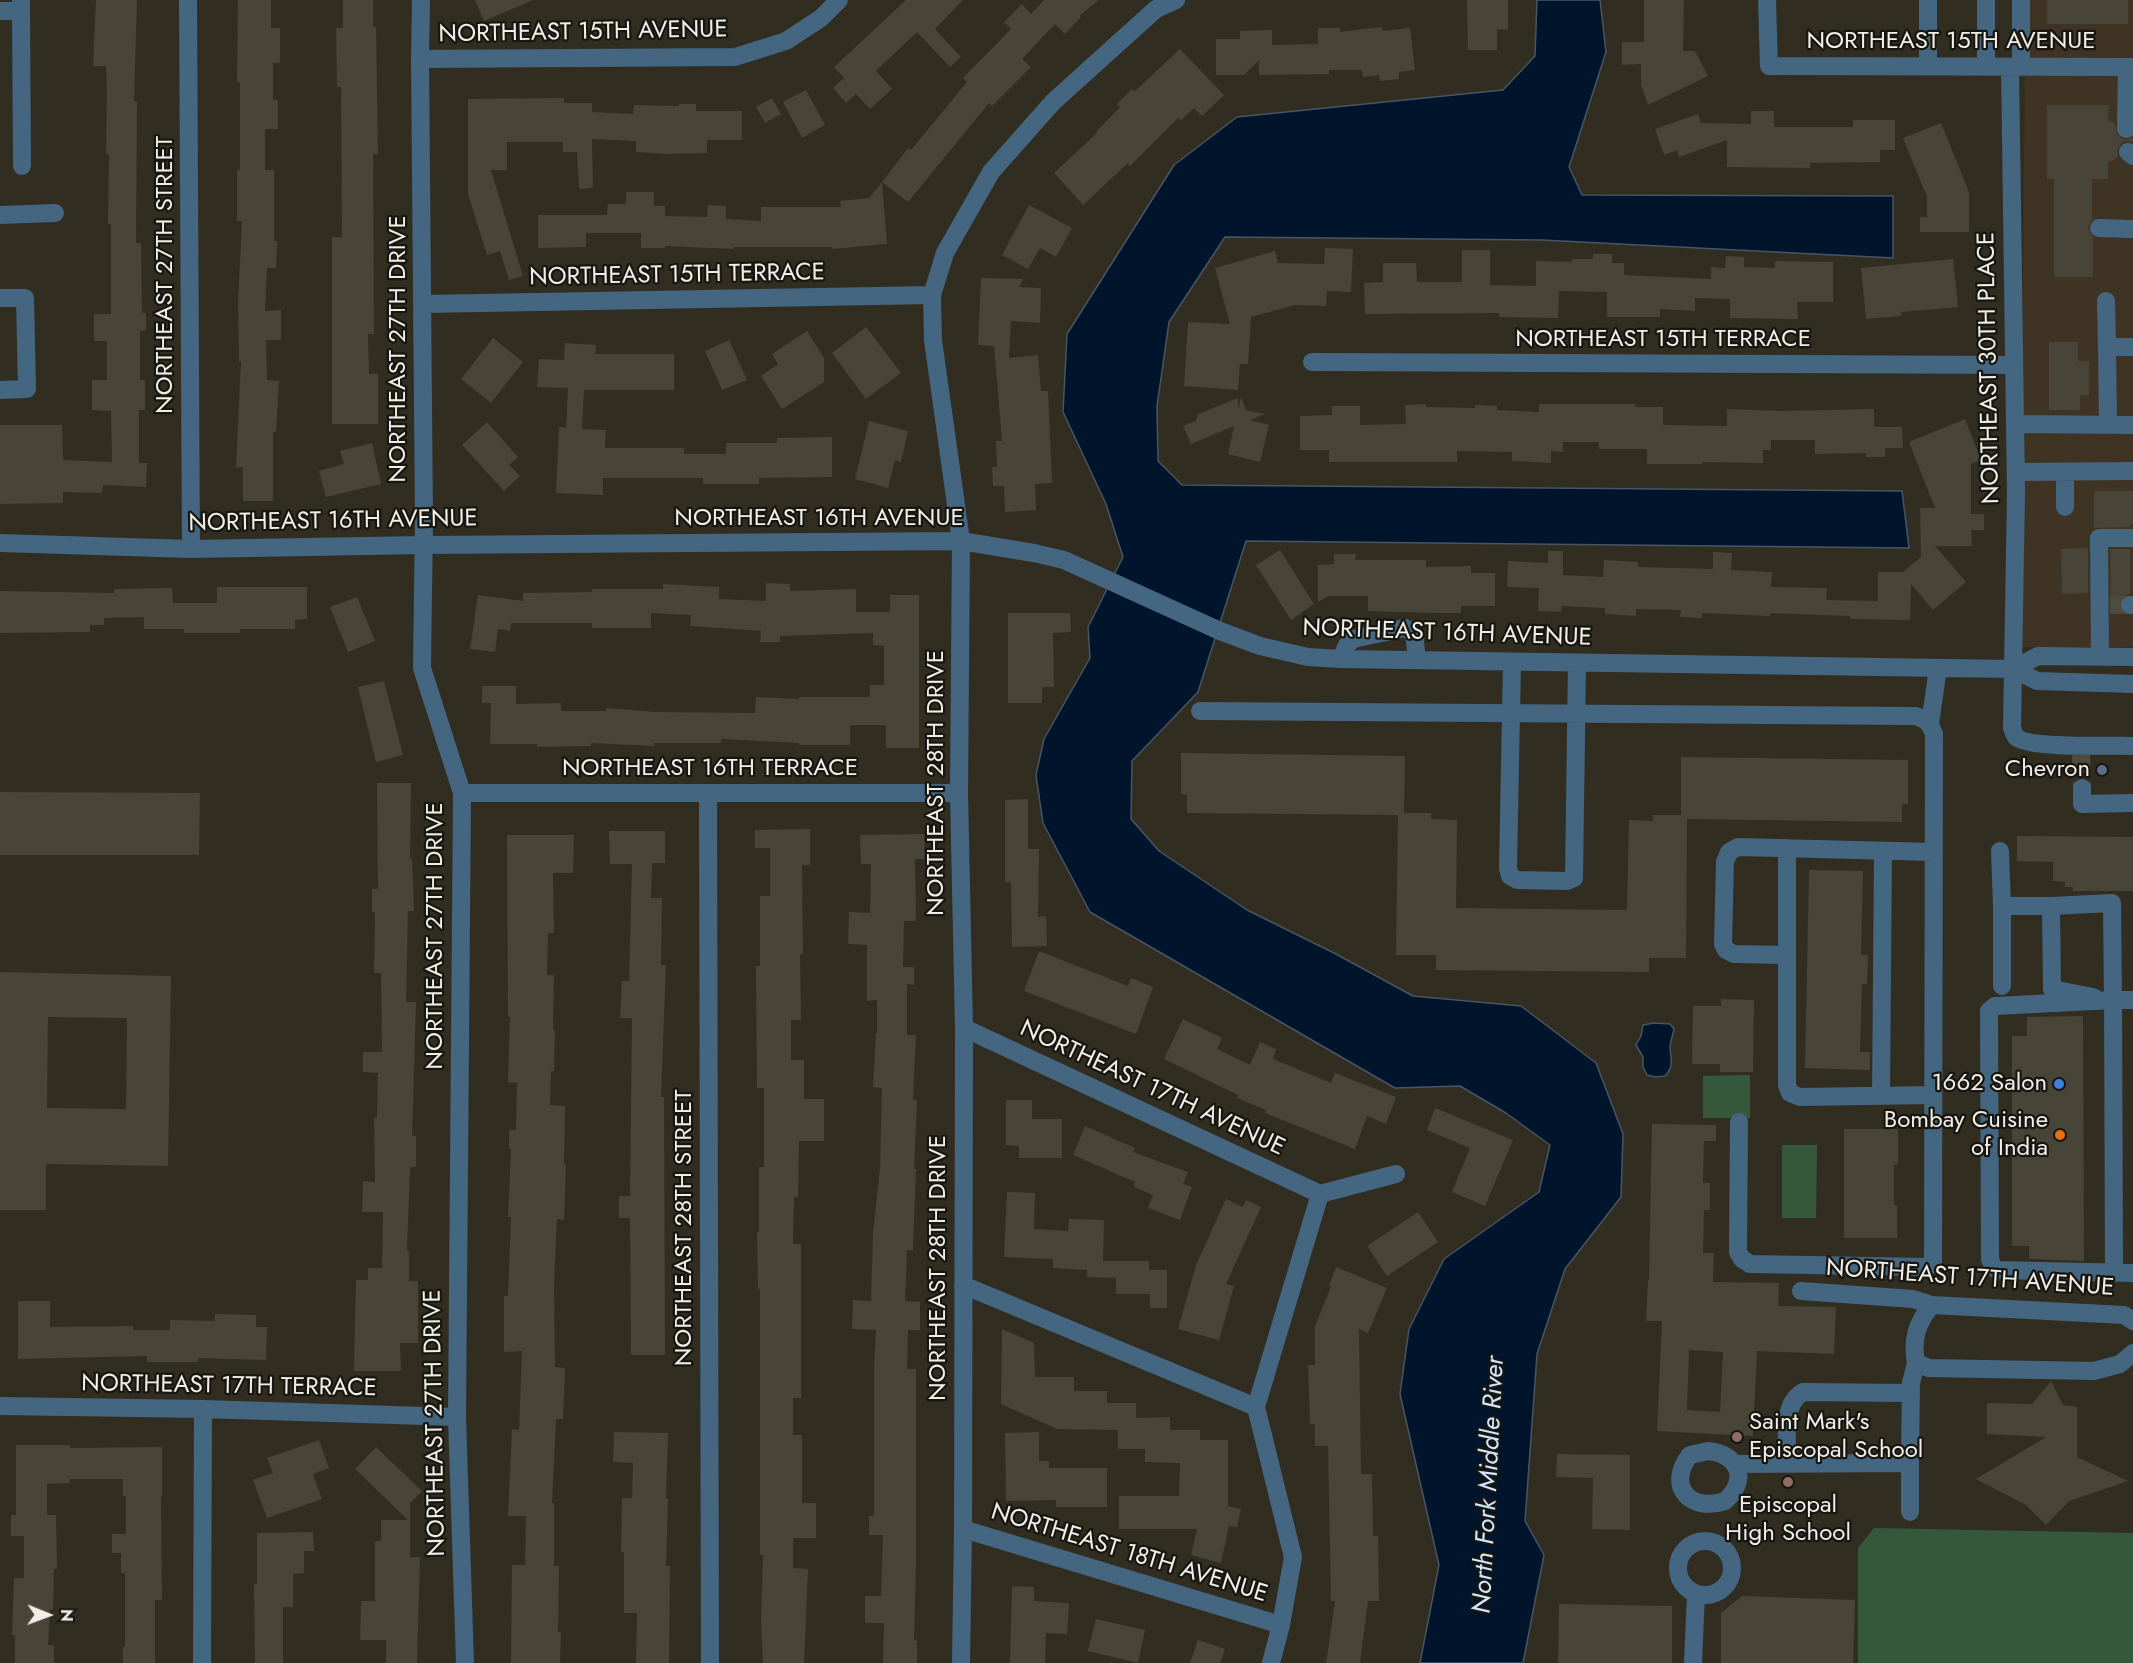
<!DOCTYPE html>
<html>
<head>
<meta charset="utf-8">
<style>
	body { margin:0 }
	#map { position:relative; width:2133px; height:1663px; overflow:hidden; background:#312e21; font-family:Jost,sans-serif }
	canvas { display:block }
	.north { position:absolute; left:18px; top:1585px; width:60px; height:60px; -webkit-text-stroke:4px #171610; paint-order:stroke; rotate:91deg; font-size:16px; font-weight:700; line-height:24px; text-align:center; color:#f0eee6 }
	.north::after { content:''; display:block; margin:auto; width:21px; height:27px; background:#f0eee6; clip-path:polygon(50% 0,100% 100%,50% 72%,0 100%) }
</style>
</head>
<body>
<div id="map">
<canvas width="2133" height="1663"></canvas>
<div class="north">N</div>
</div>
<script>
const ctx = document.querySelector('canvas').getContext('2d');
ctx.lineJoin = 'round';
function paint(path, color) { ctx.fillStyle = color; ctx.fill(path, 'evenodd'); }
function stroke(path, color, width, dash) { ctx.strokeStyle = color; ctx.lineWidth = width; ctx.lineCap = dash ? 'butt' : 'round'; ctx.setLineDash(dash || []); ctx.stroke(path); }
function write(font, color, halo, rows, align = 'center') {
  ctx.font = font + ' Jost,sans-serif'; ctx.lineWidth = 4.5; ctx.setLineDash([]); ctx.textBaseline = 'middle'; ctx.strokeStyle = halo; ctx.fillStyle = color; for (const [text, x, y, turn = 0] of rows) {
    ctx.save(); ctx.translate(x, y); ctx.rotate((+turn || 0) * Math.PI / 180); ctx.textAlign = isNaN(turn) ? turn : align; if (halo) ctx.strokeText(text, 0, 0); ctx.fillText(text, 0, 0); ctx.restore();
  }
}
const commercial = new Path2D(`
	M2025,0H2133V647H2021Z`);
const green = new Path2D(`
	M1750,1075V1118H1703V1076Z
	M1782,1145H1817L1816,1218H1782Z
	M1874,1528L2133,1533V1663H1858V1548Z`);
const water = new Path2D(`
	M1537,0H1600L1606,52L1569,167L1582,195L1893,196V258L1542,240L1225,237L1169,322L1157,406L1158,461L1182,485L1902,491L1909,548L1246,541L1198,692L1132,761L1131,819L1159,851L1247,910L1334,953L1413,996L1521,1006L1596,1063L1623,1134L1621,1197L1565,1269L1537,1354L1525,1521L1544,1555L1523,1663H1420L1439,1565L1400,1394L1409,1329L1444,1259L1539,1192L1550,1145L1506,1113L1460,1086L1395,1088L1090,912L1043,823L1036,775L1044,739L1090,658L1088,627L1123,557L1106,504L1063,412L1067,334L1174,165L1237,117L1503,90L1535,56Z
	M1654,1023L1670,1024L1674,1029C1673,1035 1670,1042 1670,1048C1671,1060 1674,1066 1665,1076L1656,1077L1647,1075L1643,1067V1057L1636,1045L1641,1036L1643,1025Z`);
const building = new Path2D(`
	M96,0H137L134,101H137L136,243H141L142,313H146V330L140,331V380H145V410H139V463H147L146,487L103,485L102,493L63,492V503L0,504V425H62L63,460L112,462L111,411L92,410V380H107V341H94V314H111V224H108L109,154H106L107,84L106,66H93Z
	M238,0H271V28H280V63H273V100H278V129H265V170H274V241H277L276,268H267L265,311L281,310V340H266L267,380L279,381L276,432H273V501H243V467L236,468L241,361L239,362L238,302L242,221H237V170H240V82H237Z
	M343,0H373V27H376L378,154H373L374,334H368L369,374H378V424H332V237H342L341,87H337L336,28H343Z
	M475,0H533L484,21Z
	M906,0H963L935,29L961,57L950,67L917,32L876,71L892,89L870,109L856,94L846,103L833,88L844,78L834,67Z
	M1044,0H1099L1079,16L1081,17L1065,34L1055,24L1022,59L1031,67L992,106L989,103L908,202L882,182L908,148L911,150L967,82L963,78L1011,29L1004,22L1022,4L1031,14Z
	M1467,0H1508V30L1497,29V50H1468Z
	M1644,0H1684L1683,51H1695L1708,76L1648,105L1641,85V64L1622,65V42H1644Z
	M2047,0H2128V24H2047Z
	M1382,27L1383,31L1410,28L1415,70L1399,72V79L1380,81L1379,75L1363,77L1362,70H1329V74L1259,75V60L1244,75H1216V39H1240V31L1272,30V45L1318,44V28H1340V32Z
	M1180,49L1224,95L1202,116L1194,108L1181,120L1178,118L1130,166L1128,163L1083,205L1054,173L1097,133L1096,132L1120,107L1117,104L1132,89L1135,91Z
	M806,90L825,125L802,138L783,102Z
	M564,98V103H592V112L633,114L634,105L679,106V104H696V111H742V140H707V153L668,154L636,152V141L592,139L593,188L579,189L577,152H563V142H507V170H491L523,276L509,280L500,251L487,255L468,194V99Z
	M772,98L781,114L765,123L756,107Z
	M2047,105H2109L2108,120L2115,124L2117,135L2125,140L2133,137V142L2124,141L2120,145L2117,151L2118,157L2108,163V179H2092V219L2088,228L2093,237V277H2054V179H2047Z
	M1751,111H1774V127H1853V120H1895V150H1880V162L1810,163V168L1727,167V140L1679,157L1677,150L1664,155L1655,129L1698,114L1701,123L1751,124Z
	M1941,123L1969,192V232H1920V217H1927V197L1903,138Z
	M882,182L887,244L832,249V247H734V249L665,246V248H641V233H586V247L538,248V215H607L608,204H626V192H654V206H665V216L707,217L708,205L726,206V219L761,221V207H841L840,201L869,198Z
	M1029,205L1072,228L1056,257L1040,248L1028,269L1002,255Z
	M1325,248L1353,249L1351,292L1327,291L1326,306L1295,305L1251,317L1248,364H1240L1238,390L1184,386L1188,322L1230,324L1215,268L1275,251L1278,263L1324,264Z
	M1462,250H1490V285L1536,286V261L1572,262V259H1593V254H1612V263H1624V275L1711,279V267L1725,268L1726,256L1744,257V267L1775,268V261L1833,262V302H1797L1798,319L1730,318V299L1695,298V311L1660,309V317H1607V292L1559,291L1558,318L1499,317V313L1365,314L1364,283L1383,282V263H1416L1417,282H1462Z
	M1953,259L1958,307L1901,312V316L1866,319L1861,268Z
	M981,278L1023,279L1019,287L1041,288L1040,323L1011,321L1009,358L1038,355L1041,391H1048L1052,483L1035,484L1036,510L1005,512L1004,486H993L992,467H997L996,441H1002L994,346L978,345Z
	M866,327L901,373L866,399L832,353Z
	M807,331L824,358V382L782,409L761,376L778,364L772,354Z
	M493,338L523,362L491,403L461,379Z
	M729,340L747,380L722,390L705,351Z
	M2049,342H2078V361H2089V395H2080V410H2049Z
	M565,343L596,345L595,354H674V390H584L582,429L606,430L605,448H684V454H726V443H777V438L832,437V477L759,478V484H703V478H603V495L556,493L559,427L566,428L568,388L537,387L539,359L564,360Z
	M1241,397L1246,410L1265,414L1250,420L1269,425L1260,462L1228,454L1234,426L1191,444L1183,426L1196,421L1198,414L1238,398V409Z
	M1426,404V407L1475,408V405L1497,406V410L1539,412V404H1635V407H1663V425L1727,426V409L1782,411L1874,409V427H1902L1903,448H1885V457H1866V453L1815,454V440H1771V450H1763V463L1702,462V464H1647V449H1599V442H1563V452L1551,451V463L1512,461V452L1457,451V462H1329V450H1300V416L1332,415V406H1360V425L1406,424L1405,405Z
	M1965,419L1981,460L1971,464V514H1984V530H1971L1972,546H1935L1966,582L1933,610L1911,584L1910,620L1850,619V616L1770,613V616L1702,613V618L1680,617L1681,610L1636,609V616L1605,614V608L1562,606L1561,612L1538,611L1539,588L1507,587L1508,561L1548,563V551H1563V575L1603,577L1604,560L1638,562V567L1713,569V552L1732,553L1731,570L1772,572L1771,587L1827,588L1826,600L1878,601V572H1903L1921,557L1920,508H1935L1909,442Z
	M869,421L908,431L901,462L895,460L888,488L855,479Z
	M487,422L518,457L509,465L520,476L504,491L462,445Z
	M372,443L381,484L326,497L319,471L344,464L340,451Z
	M2094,491H2133V524H2130V527L2094,528Z
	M2088,548V593L2062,594L2061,549Z
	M2110,549H2130V594L2124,596L2120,600L2119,606L2122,613H2111Z
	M1280,550L1314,604L1291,620L1256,565Z
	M1334,554H1356L1355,560H1426V567L1471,566V573H1495V606H1461V613H1437L1368,611V596H1328L1318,602V565L1334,564Z
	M766,583L790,584V591L856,589V612H890V595H919V748H886V725H850V745H799V743L721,739V743H654V746L591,743V746L537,747V744H490L491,703H482V686H516V704L561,703V711H606V708L656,712L755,713L756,697L799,699V697H870V685H884V646L873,645V633L780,636V642H760L761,631L690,626L691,615L651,613V628H592V623H511L510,631L498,629L495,652L470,649L478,595L523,601V593L592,592V589H663V584L719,587V599L766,601Z
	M217,587H307V619L295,620V629H240V633H184V629H144V617L104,618V625H90V632L0,633V591L114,593V589L172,588L173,603H217Z
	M357,597L375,641L348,652L330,607Z
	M1008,613H1070L1071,632L1053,633L1054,687H1042V703H1008Z
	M384,681L403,755L376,762L358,687Z
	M1181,753L1405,756L1404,813H1431V819L1457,820L1456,908L1627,910L1629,820L1653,821V815H1681V757L1908,760V804H1902V822L1687,819L1686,958H1649V972L1436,970V955H1396L1398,815L1187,813V795L1181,794Z
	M377,783H411L410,859L412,858L414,911H408L406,1002H416L412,1136H416V1167H410L407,1251H409V1281H418V1343H400L401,1371H354L356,1280H368V1268H382L383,1212H362L363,1181L375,1182L374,1118H377L378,1073L363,1072V1052H382L381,973H374L375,912H372V889H378Z
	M0,792L200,793L199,855H0Z
	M1028,799V849H1039L1038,917L1046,916L1047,946L1012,947L1011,882H1005V800Z
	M810,829V865H802L803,954H800L801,1020H791V1060H804V1099H824V1141H799L798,1197H794L793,1244H801V1398H793V1435H802V1503H816V1538H793V1568L808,1569L804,1663H763L761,1621L763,1555H760V1289H758L757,1232H759V1167H764V1088H757L756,966H760V896H770V848H755V830Z
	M609,831H665V863H652L651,898H662L661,965H666L661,1097H664L665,1355H631L630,1218H619V1196H630L632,1018H620L622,981H629L632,864H610Z
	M924,834L925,859H915L916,921H904L903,967H914V985L907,984V1035H916L913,1100H917L914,1169H916L913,1250H907L905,1301L920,1302V1330H908L907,1369H916V1563L914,1640L917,1641V1663H883L884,1623H865V1596H881L883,1535H869V1516H874V1369L876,1330L852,1329L853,1300L871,1301L873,1234L880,1168L882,1088L873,1087L876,1033H877V1000L867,1001V945L848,944L849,912L870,913L871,864H861L860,835Z
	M507,835H574L573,873H553L554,933H548L547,975H554L553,1030H555L554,1071H551L550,1105L565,1106L564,1164L566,1165L564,1220L557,1219L554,1283L555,1367L565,1368L563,1419H556L552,1503H554V1566H559L558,1632H561L560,1663H511L512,1565H525L526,1516H508L512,1429L519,1430L522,1351L504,1352V1296H508L511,1217H508L511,1149H509V1130H516L517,1083L508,1082L510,1017H508Z
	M2017,836L2133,837V891H2073V887H2065V882L2053,881V862L2017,861Z
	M1809,870L1863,871L1861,955H1868L1867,984H1862L1860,1052H1870V1070L1805,1068Z
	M1039,951L1128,986L1131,978L1153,987L1136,1034L1024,991Z
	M0,972L171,976L168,1166L46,1164V1210H0ZM48,1017L127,1018L126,1109L47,1108Z
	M1721,999L1754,1000L1753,1072H1720V1064H1692L1693,1006H1721Z
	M2083,1016L2084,1261L2029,1259V1246H2012V1036H2027V1017Z
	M1183,1019L1222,1038L1217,1049L1250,1065L1260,1042L1276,1049L1273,1059L1331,1083L1335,1073L1396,1097L1386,1124L1367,1116L1355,1149L1265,1113L1266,1110L1237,1098L1238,1095L1164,1059Z
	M1006,1100H1032V1119H1062V1158H1019V1146L1006,1145Z
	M1435,1108L1513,1140L1485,1206L1452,1192L1470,1148L1427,1130Z
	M1652,1124L1716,1125V1141H1704L1703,1183H1710V1210H1704L1703,1253H1714L1713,1282L1779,1283L1778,1306L1836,1307L1834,1354L1757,1351L1753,1436L1657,1431L1662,1321H1646L1648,1280H1649ZM1689,1350L1723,1352L1720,1412L1687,1410Z
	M1085,1126L1135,1148L1133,1152L1188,1172L1183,1184L1192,1187L1180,1220L1148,1208L1153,1195L1134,1187L1135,1182L1073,1155Z
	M1844,1129H1898V1164L1894,1165V1205H1897V1238H1844Z
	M1007,1192L1035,1193L1034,1229L1068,1231L1069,1219L1104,1220L1103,1261H1149V1270H1167V1308H1150V1294H1116V1278L1087,1277V1270L1053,1268V1259L1004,1257Z
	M1226,1199L1243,1207L1246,1200L1261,1207L1226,1284L1234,1286L1219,1340L1178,1329L1196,1265Z
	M1418,1212L1438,1242L1387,1276L1367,1246Z
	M1336,1267L1387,1288L1368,1333L1359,1329L1361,1474H1372L1373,1536H1378L1379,1601H1368L1360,1663H1326L1335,1601H1331L1328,1446H1315V1424H1310L1308,1365H1315V1326L1331,1287L1329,1286Z
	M18,1301H50V1327L133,1326V1330H170V1320L215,1321V1314L256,1315V1327H267L266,1360L198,1358V1362H147V1356L18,1359Z
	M1002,1329L1034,1343L1035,1377H1074V1391H1107V1403H1136V1418L1170,1417V1430H1200V1440H1228V1506L1241,1509L1237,1527L1229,1526L1221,1563L1191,1555L1197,1529H1119V1496H1179L1180,1463L1145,1462V1449H1118V1430L1057,1429L1001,1404Z
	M2051,1381L2063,1405L2077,1407V1457L2128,1481L2069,1501L2046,1525L2026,1505L1976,1479L2046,1437L1987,1434V1403L2032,1404Z
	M614,1432L668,1433L666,1499H668L666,1566H670L669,1663H636L637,1613H624V1552H621L622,1498H632L633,1463L613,1462Z
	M1039,1432V1461H1049V1468H1107V1507H1056V1500L1006,1501L1005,1433Z
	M319,1440L329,1468L313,1474L322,1499L267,1518L253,1480L273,1473L267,1458Z
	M16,1445H70V1448L162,1447V1496H161L162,1600H155V1663H123V1647H125V1573H121V1553H112V1534H126V1496H123V1479H70V1483L47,1484V1515H56L57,1569H54L53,1609H50L48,1645H54V1663H15V1635H12L14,1578H24V1536H11V1515H16Z
	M376,1447L422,1491L410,1503V1557H420L417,1663H386V1640H360L361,1601H375V1541H381V1520H408L355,1469Z
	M1557,1454L1630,1455V1530L1592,1529L1593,1478L1556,1477Z
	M313,1532L314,1551H304V1573L293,1574V1607H283V1663H255L254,1584H257V1533Z
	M1012,1586L1034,1587V1601L1069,1603L1067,1634L1046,1633L1045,1663H1010Z
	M1742,1596L1855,1600L1853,1663H1721V1613Z
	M1559,1604L1672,1606V1663H1558Z
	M1096,1619L1145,1630L1138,1663L1088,1651Z
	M1198,1640L1225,1649L1220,1663H1190Z`);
const minorTunnel = new Path2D(`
	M2110,605H2130
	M2081,755L2082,788`);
const minor = new Path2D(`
	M188,0L191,549
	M421,0L420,59L424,521L422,668L462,793L457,1417L465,1663
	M1767,0L1769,66L2133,67
	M1986,0V67
	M2021,0V67
	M0,11H21V1
	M21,11L22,166
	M420,59L735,57L786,41L821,18L839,0
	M1928,66V0
	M2010,67L2016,493L2012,728C2013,730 2015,736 2016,737C2029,749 2112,745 2133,746
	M2126,129L2127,67
	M2128,152L2133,156
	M0,215L55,213
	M2099,228L2133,229
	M0,298H25L27,389L0,390
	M2106,301L2107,347
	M423,304L932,295
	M1312,362L2014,365
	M2015,424L2133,425
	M2108,425L2107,347H2133
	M2016,472L2133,471
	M2065,507V472
	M0,543L191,549L424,545L961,541L1034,553L1064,560L1220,631L1260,646L1308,657L1341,659L2013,669L2037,681L2133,684
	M2130,605H2133
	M2100,657L2099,538H2133
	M1341,659L1347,645L1353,639L1405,628L1414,633L1417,660
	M1512,662L1508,868L1510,876L1517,880L1567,881L1574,878L1577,663
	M2013,669L2038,656L2133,657
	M1200,711L1915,716C1926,719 1930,723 1934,734L1933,1262L1927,1267L1750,1264L1742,1259L1738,1252L1739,1122
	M1930,724L1938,668
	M2082,788V804L2133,803
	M462,793H959
	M708,793L710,1663
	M1787,848V955
	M2000,851L2002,906
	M2002,986V906H2051
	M2099,1001L2093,997L2052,989L2051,906L2112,903L2113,1000L1995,1006L1989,1011L1990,1259L1993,1267L1997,1270L2133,1273
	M964,1028L1320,1194
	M1933,1095L1800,1097L1790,1093L1787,1085V955L1734,954L1726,950L1723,944L1725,862L1729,852L1738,847L1934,852
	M1881,1096L1883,851
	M2114,1273L2113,1000H2133
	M963,1285L1256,1407
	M1801,1291L1913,1299L1932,1305L2124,1315L2133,1321
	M1932,1305C1916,1323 1912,1341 1916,1363L1929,1368L2094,1371L2120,1364L2133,1353
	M0,1406L203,1409L457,1417
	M1708,1451C1739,1454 1749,1480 1725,1501C1689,1513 1666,1485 1690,1455Z
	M1910,1463L1911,1383L1916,1363
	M1736,1464L1910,1463V1512
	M1788,1464C1788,1441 1780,1406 1803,1392L1911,1393
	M963,1529L1281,1625
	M1678 1568a27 27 0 1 1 54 0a27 27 0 1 1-54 0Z
	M202,1663L203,1409
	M961,1663L963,1529L964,1028L959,793L961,541L933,340L932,295L945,253L991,172L1053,102L1156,9L1176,0
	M1271,1663L1281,1625L1293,1557L1256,1407L1320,1194L1396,1174
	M1693,1663L1696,1594`);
const markers = [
	[2102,770,6,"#5c6f8a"],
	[2059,1084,6,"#3f7fe0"],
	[2060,1135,6,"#e8710a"],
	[1737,1437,6,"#8d6e63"],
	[1788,1482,6,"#8d6e63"]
];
const streetNames = [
	["NORTHEAST 15TH AVENUE",583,33,-1],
	["NORTHEAST 15TH AVENUE",1951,42],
	["NORTHEAST 27TH STREET",166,275,-90],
	["NORTHEAST 15TH TERRACE",677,276,-1],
	["NORTHEAST 15TH TERRACE",1663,340],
	["NORTHEAST 27TH DRIVE",399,349,-90],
	["NORTHEAST 30TH PLACE",1990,368,-91],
	["NORTHEAST 16TH AVENUE",819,519],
	["NORTHEAST 16TH AVENUE",333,522,-1],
	["NORTHEAST 16TH AVENUE",1447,634,2],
	["NORTHEAST 16TH TERRACE",710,769],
	["NORTHEAST 28TH DRIVE",937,783,-90],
	["NORTHEAST 27TH DRIVE",436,936,-90],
	["NORTHEAST 17TH AVENUE",1152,1089,25],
	["NORTHEAST 28TH STREET",685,1228,-90],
	["NORTHEAST 28TH DRIVE",939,1268,-90],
	["NORTHEAST 17TH AVENUE",1970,1279,4],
	["NORTHEAST 17TH TERRACE",229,1387,1],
	["NORTHEAST 27TH DRIVE",436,1423,-91],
	["NORTHEAST 18TH AVENUE",1129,1554,17]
];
const poiNames = [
	["Chevron",2090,770],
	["1662 Salon",2047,1084],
	["Bombay Cuisine",2048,1121],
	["of India",2048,1149],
	["Saint Mark's",1749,1423,"left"],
	["Episcopal School",1749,1451,"left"],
	["Episcopal",1788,1506,"center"],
	["High School",1788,1534,"center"]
];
const waterNames = [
	["North Fork Middle River",1490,1485,-87]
];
paint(commercial, '#3f3324');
paint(green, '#36583a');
paint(water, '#00142b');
stroke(water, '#485563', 1.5);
paint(building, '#484437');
stroke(minorTunnel, '#4e4b3f', 18, [18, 9]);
stroke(minor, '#456681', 18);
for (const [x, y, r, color] of markers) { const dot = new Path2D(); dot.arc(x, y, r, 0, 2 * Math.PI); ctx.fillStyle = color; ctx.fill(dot); stroke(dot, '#171610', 2); }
write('24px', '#f0eee6', '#171610', streetNames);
write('24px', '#f0eee6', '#171610', poiNames, 'right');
write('italic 26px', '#d2e7ff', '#171610', waterNames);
</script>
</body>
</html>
